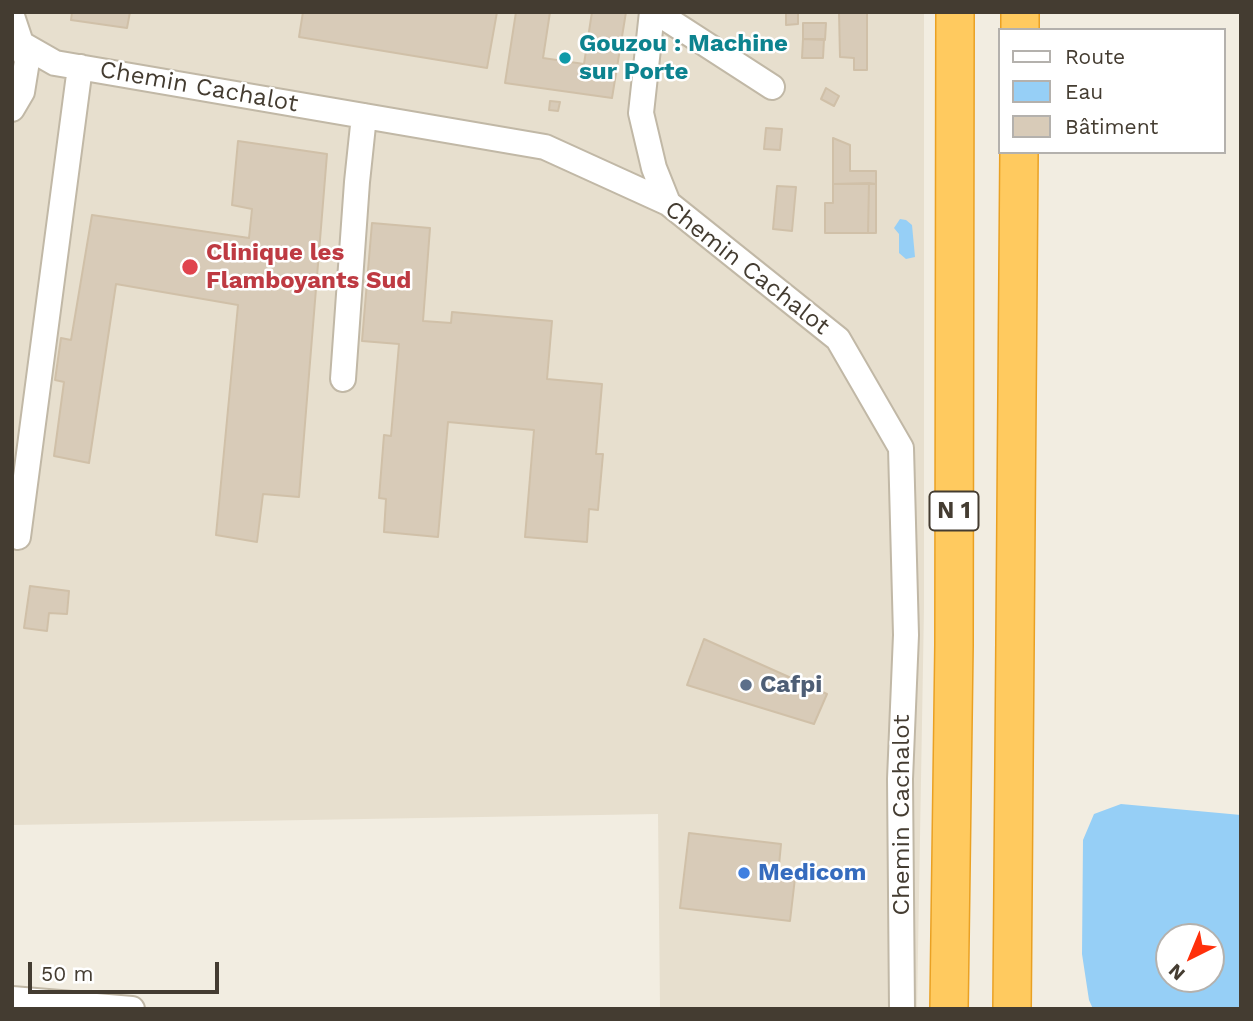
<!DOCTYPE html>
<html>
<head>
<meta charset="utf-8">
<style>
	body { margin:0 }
	#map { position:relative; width:1253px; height:1021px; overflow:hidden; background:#f2ede1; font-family:"Work Sans",sans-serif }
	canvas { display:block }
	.frame { position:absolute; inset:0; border:14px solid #443c31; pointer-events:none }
	.legend { position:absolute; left:998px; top:28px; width:228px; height:126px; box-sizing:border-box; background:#fff; border:2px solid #b4b1ad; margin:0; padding:9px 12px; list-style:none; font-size:21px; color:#443c31 }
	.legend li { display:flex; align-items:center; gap:14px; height:35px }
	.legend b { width:35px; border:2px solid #b4b1ad }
	.north { position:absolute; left:1155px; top:923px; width:70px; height:70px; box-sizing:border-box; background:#fff; border:2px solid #b4b1ad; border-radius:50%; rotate:223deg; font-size:19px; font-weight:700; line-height:28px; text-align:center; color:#443c31 }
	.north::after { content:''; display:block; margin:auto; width:24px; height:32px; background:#ff300b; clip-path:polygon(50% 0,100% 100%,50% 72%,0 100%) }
	.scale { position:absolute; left:28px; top:962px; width:191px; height:32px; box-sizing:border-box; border:4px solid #443c31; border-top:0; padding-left:9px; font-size:21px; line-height:24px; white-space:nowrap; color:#443c31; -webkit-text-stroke:5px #fff; paint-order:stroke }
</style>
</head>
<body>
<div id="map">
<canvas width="1253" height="1021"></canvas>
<div class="frame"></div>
<ul class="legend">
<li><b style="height:9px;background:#fff"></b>Route</li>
<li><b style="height:19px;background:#96cff6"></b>Eau</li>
<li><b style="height:19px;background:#d8cbb8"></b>Bâtiment</li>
</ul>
<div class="north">N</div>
<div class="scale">50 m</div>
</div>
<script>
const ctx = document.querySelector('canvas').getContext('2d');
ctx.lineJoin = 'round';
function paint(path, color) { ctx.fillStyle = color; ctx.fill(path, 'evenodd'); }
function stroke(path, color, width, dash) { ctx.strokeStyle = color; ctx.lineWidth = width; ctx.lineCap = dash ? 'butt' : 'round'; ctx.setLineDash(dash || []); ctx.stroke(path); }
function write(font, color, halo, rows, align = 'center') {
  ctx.font = font + ' "Work Sans",sans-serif'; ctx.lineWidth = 5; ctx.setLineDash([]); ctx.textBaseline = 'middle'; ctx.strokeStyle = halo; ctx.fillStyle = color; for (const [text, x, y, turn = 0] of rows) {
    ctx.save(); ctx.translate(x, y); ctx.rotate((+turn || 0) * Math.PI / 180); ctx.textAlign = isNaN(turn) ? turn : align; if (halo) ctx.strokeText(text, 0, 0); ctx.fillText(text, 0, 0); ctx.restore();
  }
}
const residential = new Path2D(`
	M12,12H924V608L917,1009H660L658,814L12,825Z`);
const water = new Path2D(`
	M900,219L906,220L912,225L915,257L906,259L899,253V234L894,228Z
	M1121,804L1241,815V1009H1093L1089,1000L1082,954L1083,840L1094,814ZM1169,937H1211V979H1169Z`);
const building = new Path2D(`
	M72,12H130L127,28L71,20Z
	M303,12H497L487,68L299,37Z
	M516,12H550L543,58L584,64L592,12H626L612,98L505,83Z
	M786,12H798V24L786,25Z
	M839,12H867V70H854V58L840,57Z
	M803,23H826L825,40L803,39Z
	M803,39H824L823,58H802Z
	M826,88L839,96L834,106L821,99Z
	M550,101L560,102L558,111L549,110Z
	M766,128L782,129L780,150L764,149Z
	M833,138L850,145V171H876V184H833Z
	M238,141L327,154L299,497L263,494L257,542L216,535L238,305L116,284L89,463L54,456L64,382L55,380L61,338L71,340L92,215L249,238L252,209L232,205Z
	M869,183L876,184V233H868Z
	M869,183L868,233H825V203H833V184Z
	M777,186L796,187L792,231L773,229Z
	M372,223L430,228L423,321L451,323L452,312L552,321L547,379L602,384L596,454H603L598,510L589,509L587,542L525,537L534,430L448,422L438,537L384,532L386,499L379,498L384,435L391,436L399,344L362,341Z
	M30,586L69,591L67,614L49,613L47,631L24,628Z
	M704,639L827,694L814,724L687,685Z
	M689,833L781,844L778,876L795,878L790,921L680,908Z`);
const minor = new Path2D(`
	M652,12L641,113L654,168L668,203
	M656,12L772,87
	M12,16L27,61L22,92L12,109
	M20,43L55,63L545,147L668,203L838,339L901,448L906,635L900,779L902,1009
	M343,379L357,182L364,116
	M18,537L80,67
	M12,999L132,1009`);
const highway = new Path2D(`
	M1020,30V12
	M949,1009L954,645L955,12
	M1012,1009L1019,152`);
const markers = [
	[565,58,7,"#0f9aa8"],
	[190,267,9,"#e0444e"],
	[746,685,7,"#5c6f8a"],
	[744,873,7,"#3f7fe0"]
];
const shields = [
	[954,511,49]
];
const shieldNames = [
	["N 1",954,511]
];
const cultureNames = [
	["Gouzou : Machine",579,44],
	["sur Porte",579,72]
];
const streetNames = [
	["Chemin Cachalot",199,87,10],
	["Chemin Cachalot",747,268,38],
	["Chemin Cachalot",902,815,-90]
];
const healthNames = [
	["Clinique les",206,253],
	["Flamboyants Sud",206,281]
];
const serviceNames = [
	["Cafpi",760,685]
];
const shopNames = [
	["Medicom",758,873]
];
paint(residential, '#e7dfce');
paint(water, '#96cff6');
paint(building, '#d8cbb8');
stroke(building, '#d0c0a8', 2);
stroke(minor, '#c1b8a6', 28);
stroke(highway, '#eaa123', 40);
stroke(minor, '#fff', 24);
stroke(highway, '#ffca5f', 37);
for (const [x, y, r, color] of markers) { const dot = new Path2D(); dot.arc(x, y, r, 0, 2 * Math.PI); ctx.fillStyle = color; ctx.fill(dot); stroke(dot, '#fff', 2.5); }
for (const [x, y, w] of shields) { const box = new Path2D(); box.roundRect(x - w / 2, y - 19.5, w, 39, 5); ctx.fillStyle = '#fff'; ctx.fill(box); stroke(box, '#443c31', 2); }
write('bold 23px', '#443c31', null, shieldNames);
write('bold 24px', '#0d838f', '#fff', cultureNames, 'left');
write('24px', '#443c31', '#fff', streetNames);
write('bold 24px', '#be3a42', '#fff', healthNames, 'left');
write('bold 24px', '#4e5e75', '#fff', serviceNames, 'left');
write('bold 24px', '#366cbe', '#fff', shopNames, 'left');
</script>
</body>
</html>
